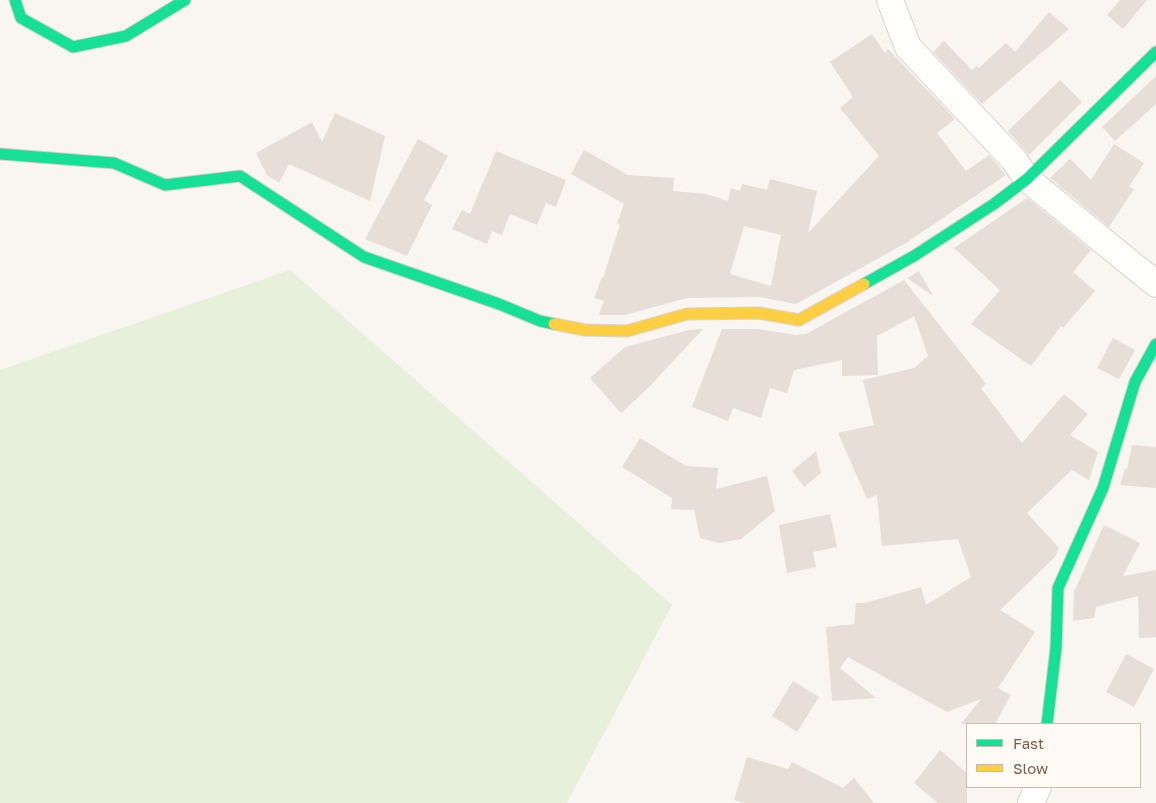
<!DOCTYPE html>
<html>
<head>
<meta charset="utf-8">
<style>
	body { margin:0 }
	#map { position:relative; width:1156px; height:803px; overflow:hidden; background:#f9f5f0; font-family:"Golos Text",sans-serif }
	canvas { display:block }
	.legend { position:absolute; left:966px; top:723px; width:175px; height:65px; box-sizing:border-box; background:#fffaf3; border:1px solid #cabbb1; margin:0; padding:6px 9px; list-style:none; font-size:15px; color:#7a5c4d }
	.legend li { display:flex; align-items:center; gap:10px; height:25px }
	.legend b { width:25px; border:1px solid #cabbb1 }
</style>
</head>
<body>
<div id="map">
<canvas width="1156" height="803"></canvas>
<ul class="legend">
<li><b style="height:6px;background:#16e098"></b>Fast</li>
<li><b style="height:6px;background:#ffcf43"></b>Slow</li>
</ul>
</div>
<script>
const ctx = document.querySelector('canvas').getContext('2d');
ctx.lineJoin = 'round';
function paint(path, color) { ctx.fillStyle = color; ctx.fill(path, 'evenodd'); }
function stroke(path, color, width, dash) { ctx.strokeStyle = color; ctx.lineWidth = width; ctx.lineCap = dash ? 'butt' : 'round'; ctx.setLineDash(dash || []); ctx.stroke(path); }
const green = new Path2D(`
	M290,270L672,605L567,803H0V370Z`);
const building = new Path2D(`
	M1120,0H1147L1123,29L1107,15Z
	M1049,12L1069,29L982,104L933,52L944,41L972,70L977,66L979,68L1006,43L1015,52Z
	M872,34L885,53L888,49L955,119L937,133L966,171L989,155L1006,175L906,243L796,304L759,297L687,298L625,315H599L604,301L594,298L602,277L603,278L620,225L617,223L624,204L571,174L584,150L628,175L674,178L673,191L706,194L728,201L731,188L740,191L742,184L767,190L770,179L817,191L808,233L879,156L840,108L853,97L830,62ZM744,226L781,235L771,286L730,274Z
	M1156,76V104L1115,141L1102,127Z
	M1060,80L1082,102L1029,155L1008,131Z
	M335,113L385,136L370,201L289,164L279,183L267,175L256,153L312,122L322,142Z
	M418,139L448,156L424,200L432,205L407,256L365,239Z
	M1114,144L1144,163L1129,187L1134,189L1109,227L1050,178L1070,159L1091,180Z
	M496,151L566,180L556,207L546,203L537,225L510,214L502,235L492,231L487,244L452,229L462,210L470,214Z
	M1027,198L1091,250L1073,272L1095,291L1063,328L1061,326L1031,366L971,324L1000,290L954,248Z
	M919,271L933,296L907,278Z
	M904,280L986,384L981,388L1022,443L1064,394L1088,414L1070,435L1098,452L1089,480L1072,470L1027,513L1059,548L1055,557L1000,610L1035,632L998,688L1011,695L995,724H961L981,699L947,712L848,657L840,668L876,698L832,701L826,627L854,624L856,603H865L921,587L926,605L971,577L958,539L882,546L877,495L867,499L838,433L874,425L863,380L914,368L928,356L914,316L877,336L878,375L842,376V360L794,370L787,393L770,388L761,418L733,408L728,421L692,407L722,329H758L796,335L806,334Z
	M703,329L648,388L621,413L590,378L625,347L689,330Z
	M1113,338L1135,350L1119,379L1097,368Z
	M640,438L686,466L718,468L716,489L767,476L775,511L741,539L719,543L700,538L694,510L671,509L672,498L622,467Z
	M1132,445L1156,447V488L1120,485L1125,468L1127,469Z
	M816,451L821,473L804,487L792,471Z
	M830,514L837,547L813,552L816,567L787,573L779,525Z
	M1104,525L1140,543L1123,576L1156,570V637L1139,638L1138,596L1096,607L1094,618L1073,621L1074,592Z
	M1126,654L1154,669L1134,707L1106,692Z
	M793,681L819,697L797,732L772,716Z
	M940,750L967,773V803H938L914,783Z
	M747,757L788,769L792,762L843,788L854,778L874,803H745L734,800Z`);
const street = new Path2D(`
	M890,0L908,47L1014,160L1027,179L1156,284
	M1031,803L1038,787`);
const fast = new Path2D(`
	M15,0L21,18L73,47L126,36L185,0
	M0,154L114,163L165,185L240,176L364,257L499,304L540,321L554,324
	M864,284L914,256L994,204L1027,179L1156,52
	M1047,724L1056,648L1058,588L1103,488L1135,382L1156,344`);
const slow = new Path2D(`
	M554,324L585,330L627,331L687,314L759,313L799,320L864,284`);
paint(green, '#e7f0db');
paint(building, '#e6ded7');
stroke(street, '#d7d1cb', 28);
stroke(fast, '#d9d2cb', 13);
stroke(slow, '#d9d2cb', 13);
stroke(street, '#fefefd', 26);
stroke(fast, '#16e098', 11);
stroke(slow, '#ffcf43', 11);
</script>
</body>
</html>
